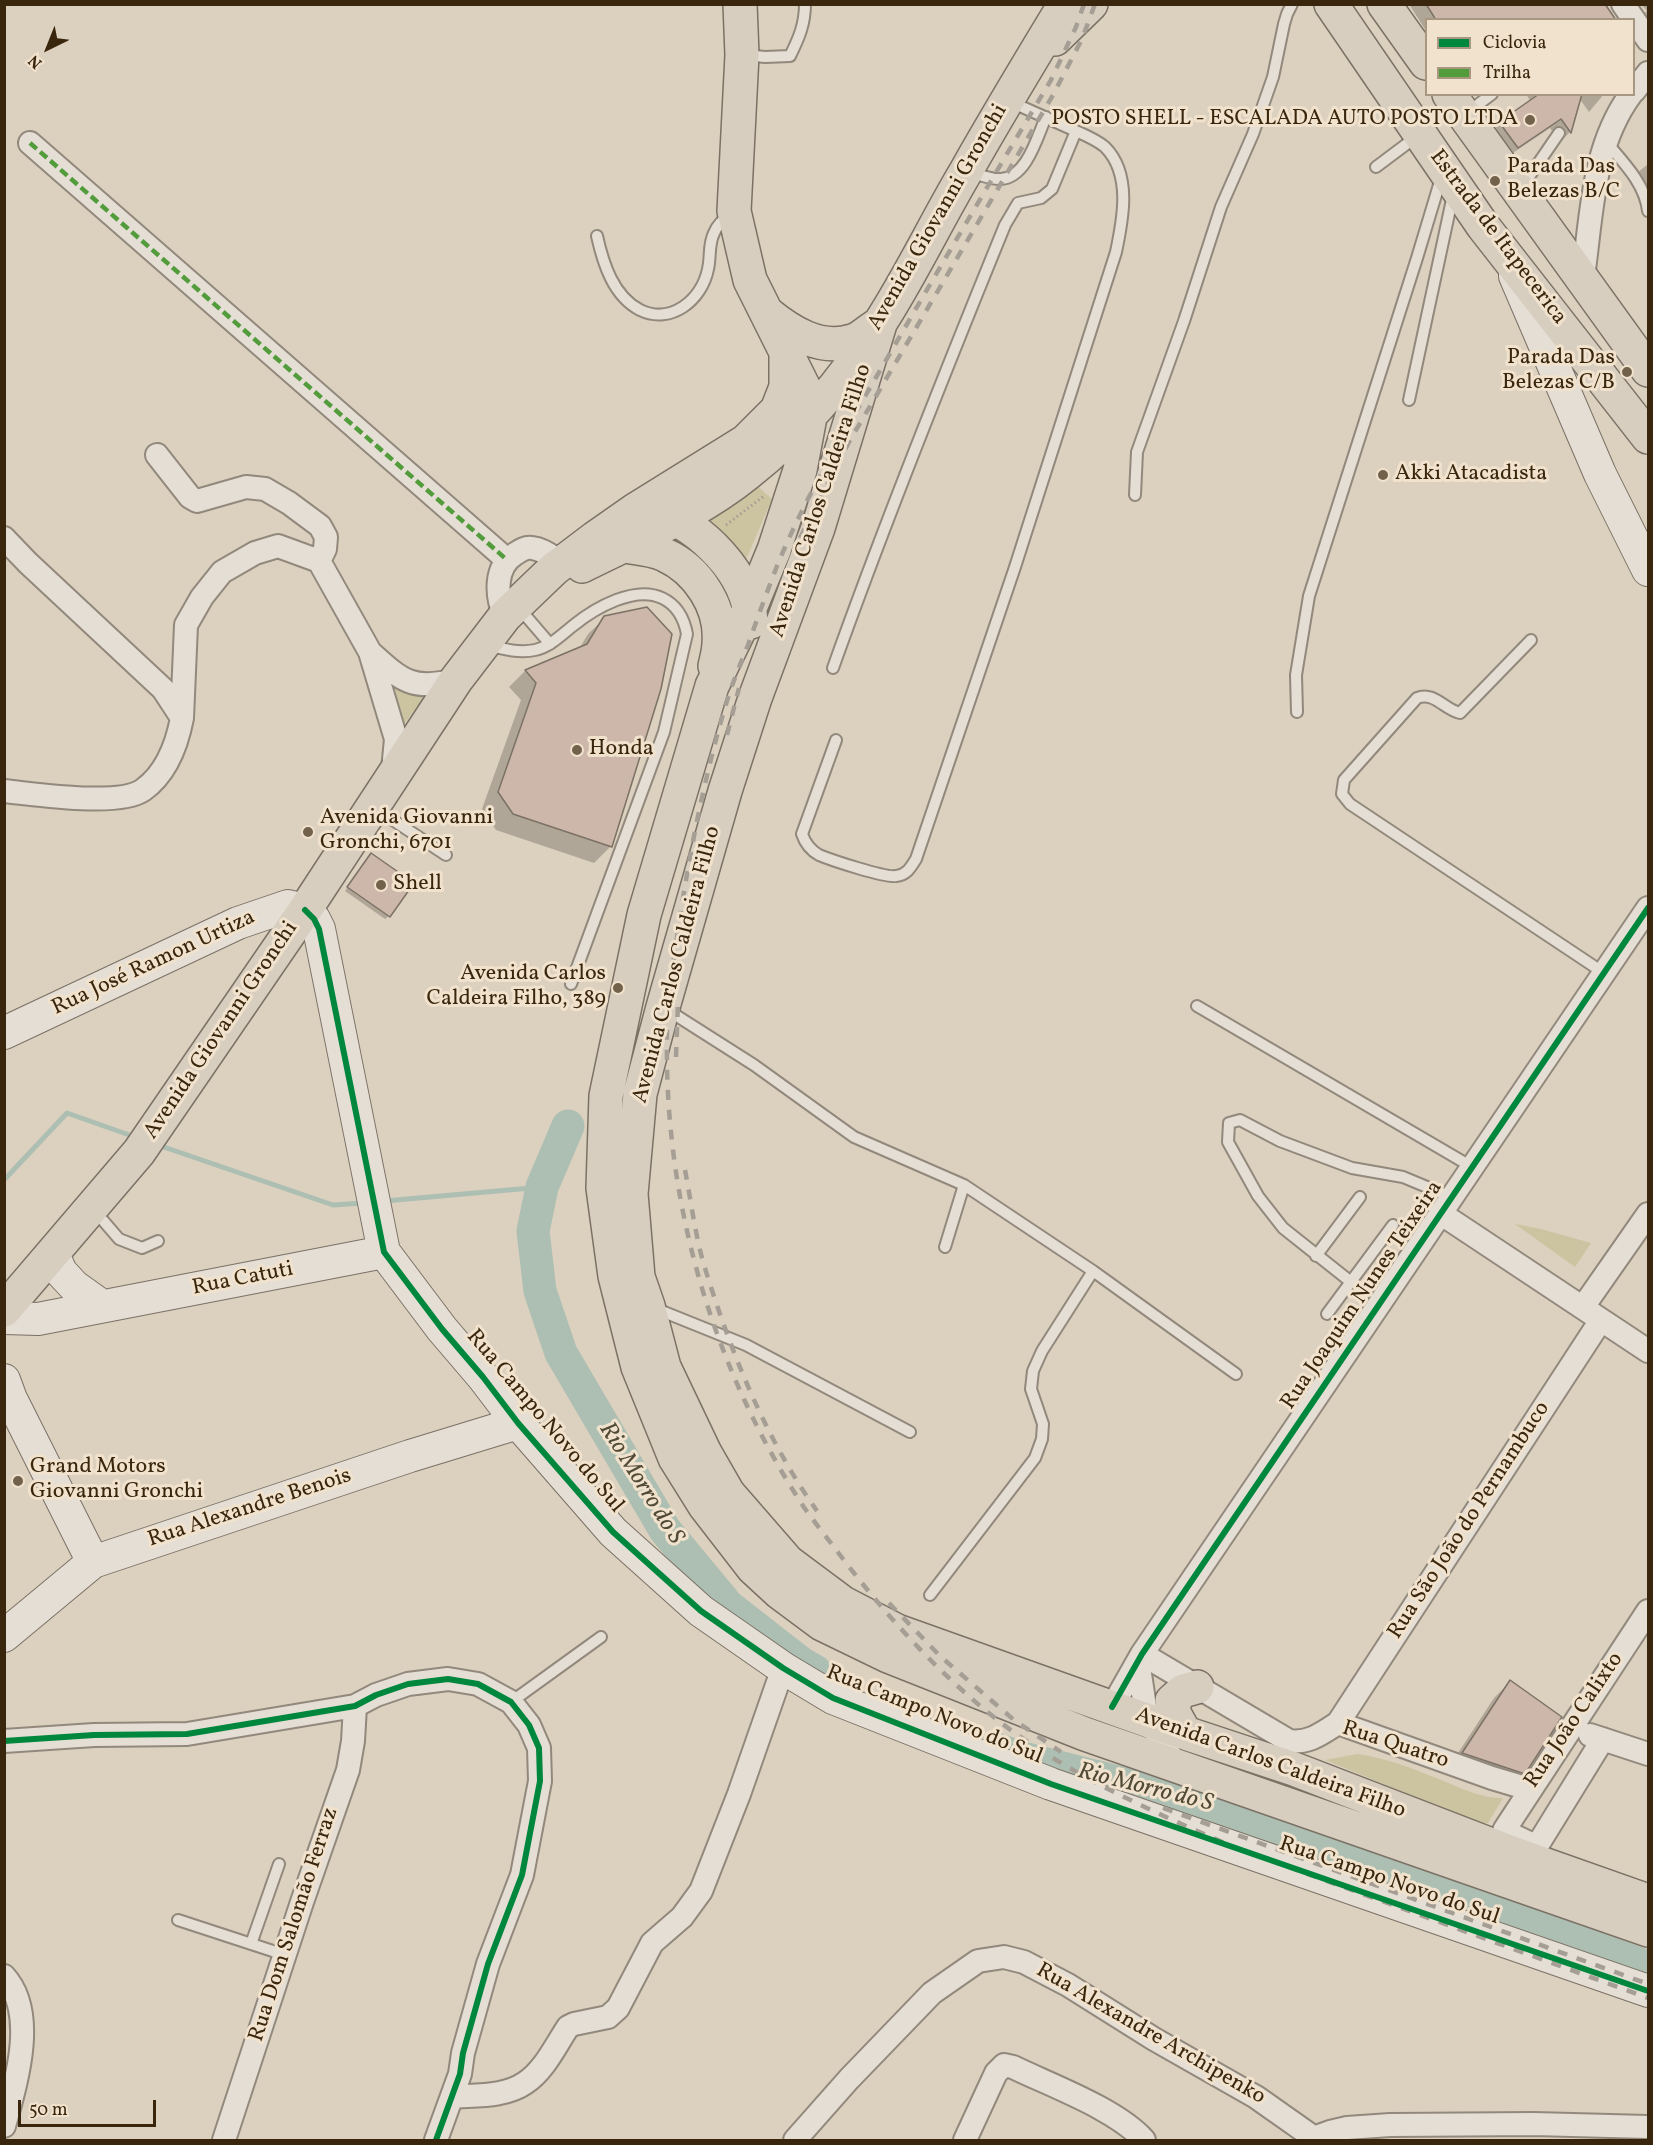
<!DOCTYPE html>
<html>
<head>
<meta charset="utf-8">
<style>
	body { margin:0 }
	#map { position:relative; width:1653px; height:2145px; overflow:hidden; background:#dcd0bf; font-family:Vollkorn,serif }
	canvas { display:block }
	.frame { position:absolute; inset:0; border:6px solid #3a260d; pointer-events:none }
	.legend { position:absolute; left:1425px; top:18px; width:210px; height:78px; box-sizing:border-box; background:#f1e2cd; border:2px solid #a89780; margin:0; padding:8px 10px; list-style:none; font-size:18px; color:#3a260d }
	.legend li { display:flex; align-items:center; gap:12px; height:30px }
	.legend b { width:30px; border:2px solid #a89780 }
	.north { position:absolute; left:18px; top:18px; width:60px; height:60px; -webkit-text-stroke:4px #f1e2cd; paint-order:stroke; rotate:223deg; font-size:16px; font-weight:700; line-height:24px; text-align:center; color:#3a260d }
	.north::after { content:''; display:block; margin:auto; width:21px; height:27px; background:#3a260d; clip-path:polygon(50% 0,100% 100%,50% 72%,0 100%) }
	.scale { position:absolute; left:18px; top:2100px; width:138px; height:27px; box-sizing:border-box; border:3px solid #3a260d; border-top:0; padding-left:8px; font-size:18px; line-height:21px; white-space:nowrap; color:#3a260d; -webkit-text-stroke:4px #f1e2cd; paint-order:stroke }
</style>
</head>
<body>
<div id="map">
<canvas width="1653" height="2145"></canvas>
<div class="frame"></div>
<ul class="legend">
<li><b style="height:8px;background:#00873e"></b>Ciclovia</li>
<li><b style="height:8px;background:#529c3b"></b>Trilha</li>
</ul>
<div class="north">N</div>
<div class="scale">50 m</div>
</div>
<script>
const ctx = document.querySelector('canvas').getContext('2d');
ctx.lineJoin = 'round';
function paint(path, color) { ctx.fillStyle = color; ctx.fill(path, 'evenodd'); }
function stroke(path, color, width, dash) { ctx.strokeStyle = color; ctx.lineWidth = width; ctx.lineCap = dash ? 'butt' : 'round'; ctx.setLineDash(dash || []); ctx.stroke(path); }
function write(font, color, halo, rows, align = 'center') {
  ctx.font = font + ' Vollkorn,serif'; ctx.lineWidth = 6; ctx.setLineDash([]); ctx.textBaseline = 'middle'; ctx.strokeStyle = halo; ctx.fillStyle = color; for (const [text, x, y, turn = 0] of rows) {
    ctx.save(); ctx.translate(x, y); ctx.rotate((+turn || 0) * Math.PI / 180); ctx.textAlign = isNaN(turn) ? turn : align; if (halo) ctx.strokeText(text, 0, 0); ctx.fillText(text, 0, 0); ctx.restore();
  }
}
const green = new Path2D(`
	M756,485L772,499L745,562L705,523Z
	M385,672L428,693L400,729Z
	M1515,1224L1541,1229L1591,1243L1575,1267Z
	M1357,1754C1388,1758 1417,1770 1446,1782C1466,1790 1481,1798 1503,1798L1488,1823L1481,1824L1325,1760Z`);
const shadow = new Path2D(`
	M1409,4H1603L1615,20H1426V31Z
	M1641,4H1648V31L1638,20L1647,11Z
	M1526,94H1604L1589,112L1579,98L1569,133L1559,143L1550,128L1507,157L1490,133L1500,123L1531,102Z
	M1648,164V199L1631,178Z
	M605,618L611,846L594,863L496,830L482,809L521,700L509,687L525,671L579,649L588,634Z
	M368,858L389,916L385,919L345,891Z
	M1510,1682L1524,1773L1507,1789L1447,1770L1494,1698Z`);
const stream = new Path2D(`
	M158,1145L333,1205L363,1203
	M4,1180L67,1113L135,1137
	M385,1201L542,1187`);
const river = new Path2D(`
	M568,1126L542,1187L533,1231L540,1291L561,1353L665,1530L728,1606L801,1663L815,1671
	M994,1748L1015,1756L1224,1809L1450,1895L1648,1967`);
const building = new Path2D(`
	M1426,4H1605L1616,20H1436Z
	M1539,94H1582L1571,133L1561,119L1518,148L1499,122Z
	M647,607L672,634L661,689L612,847L513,814L498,792L536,683L525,670L587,644L604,616Z
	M371,853L414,883L390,917L347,887Z
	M1510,1680L1562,1717L1525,1774L1462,1753Z`);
const path = new Path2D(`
	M726,525L764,496`);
const lane = new Path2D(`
	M745,55L765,57L790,56C799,38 805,24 805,4
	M1468,112L1492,94
	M1607,143C1624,163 1645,184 1648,211
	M1376,167L1416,137
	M969,172C978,174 991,180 1001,179C1027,177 1037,137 1046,117
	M1522,187L1559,133
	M597,236C603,263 613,296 640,310C671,325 702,300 708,269C711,257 708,245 714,233C717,225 723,220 729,215
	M1409,400L1453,195
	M1135,495L1137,452L1184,321L1221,207L1253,134L1273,77L1284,24L1287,14L1292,4
	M519,608L550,644
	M1531,640L1460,713C1445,710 1434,691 1417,698L1344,780L1342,794L1350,804L1604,973
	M490,645C503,650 521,653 535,650C550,647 562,634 574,625C595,608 635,585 662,598C677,605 684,618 687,634L664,732L571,984
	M833,668C886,519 945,372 1005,225L1018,203L1041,198L1052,189L1076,131L1011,102
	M1297,712L1296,675L1309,596L1417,258L1442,175
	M836,740L802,834C805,843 810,850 819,855C831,860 885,878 896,876C907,875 911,867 916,859L1015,567L1116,252C1123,219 1132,174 1105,147C1097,140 1085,135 1076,131
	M376,809L446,855
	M1197,1006L1472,1167
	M666,1009L754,1065L854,1137L964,1185L1093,1271L1236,1374
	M94,1210L119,1239L142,1248L158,1241
	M945,1247L964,1185
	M1316,1256L1360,1197
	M1351,1282L1283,1228L1258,1196L1228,1142L1229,1123L1240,1120L1280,1141L1352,1168L1403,1177L1451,1197
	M654,1308L746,1345L910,1432
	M1327,1314L1393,1225
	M930,1595L1035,1458L1042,1439L1043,1424L1031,1389L1033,1371L1042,1351L1093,1271
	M511,1702L601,1637
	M178,1920L285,1955
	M251,1944L279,1864`);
const street = new Path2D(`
	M1623,4L1648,40
	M1634,91L1648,73
	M30,143L506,559
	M1583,277C1592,214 1592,147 1631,94
	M157,455L190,497L197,501L246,487L265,489L289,503L320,526L326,537L325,549L319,561
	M4,538L28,563L163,689L182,718C177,744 167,773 143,790C119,807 35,794 4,791
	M505,616C496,596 494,567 515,554C521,550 526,547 532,548C543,549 552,557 561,562
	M370,652C402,681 412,691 456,680
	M182,718L186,625L202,597L222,572L255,553L278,546L319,561L370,652L396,739L393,770
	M1440,1213L1648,1351
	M1583,1307L1648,1214
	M1142,1654L1289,1741C1309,1744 1322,1733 1338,1723L1492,1778L1529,1789
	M1138,1661L1145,1707L1149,1721L1176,1765
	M1112,1707L1142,1654L1648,908
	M1338,1723L1601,1320
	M1590,1735L1648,1754
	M4,1741L94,1735L187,1734L355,1706L376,1695L408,1684L448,1679L478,1684L511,1702L529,1725L539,1748L540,1781L522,1875L488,1964L463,2053L460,2074L436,2140
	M1531,1844L1504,1831L1505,1829L1648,1611
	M1537,1846L1603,1739
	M4,1976C38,2013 16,2083 4,2126
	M452,2097C476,2095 505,2097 525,2083C544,2071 556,2045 568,2027L574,2024L608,2017L618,2008L652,1943L682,1917L701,1891L739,1794L783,1668
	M224,2140L302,1902L348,1770L353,1741L355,1706
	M795,2140L849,2079L932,1993L978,1961L1004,1957L1024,1962L1068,1985L1154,2039L1256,2097L1317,2140
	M965,2140L996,2073L1004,2065L1013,2067C1052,2086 1116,2109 1144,2140
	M1308,2140L1330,2132L1347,2128L1390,2125L1534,2124L1648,2127`);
const secondary = new Path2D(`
	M1515,276L1600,474L1648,570
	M4,1033L238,923L288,906L305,910L314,919L319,929L384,1252L442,1329L483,1377L518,1423L613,1532L701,1611L783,1668L833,1698L1051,1784L1648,1991
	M53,1254L61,1272L74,1286L102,1306
	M4,1318L38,1319L384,1252
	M4,1380L11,1399L93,1562
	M4,1636L93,1562L410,1456L518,1423`);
const primary = new Path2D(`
	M740,4L742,55L734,211L750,280L807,394L810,417L800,470L774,550L750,608L712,686L644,915L606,1096L603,1188L615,1276L638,1367L675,1458L705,1506L753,1568L779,1592L822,1624L888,1656L1085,1734L1648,1930
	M1331,4L1483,226L1648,437
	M1384,4L1426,63
	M1055,39L1091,4
	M1449,94L1648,370
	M767,313C790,332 820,351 852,341C860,339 868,331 876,326
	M880,324L818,528L755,698L725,791L663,1007L640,1094L631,1194L638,1277L648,1306L664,1367L705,1453L728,1493L788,1562L843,1603L897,1631L1149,1721L1294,1769L1512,1853L1648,1901
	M658,511C702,528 749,573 751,622
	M624,546C637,548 653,549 665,555C698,570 722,607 719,643C719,650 717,658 715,666
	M582,566C638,538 699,513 748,473C800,432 845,379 880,323C911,275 936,222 965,173C997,116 1031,60 1065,4
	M4,1310L139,1152L305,910L456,680L505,616L554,569L595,538L635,510L746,441L777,410L786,387V353
	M1185,1733L1175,1715L1172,1701L1183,1691L1197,1687`);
const rail = new Path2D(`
	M1084,4L1076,27L1051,80C999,167 947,255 896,343C854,416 809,488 777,566C767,592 757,619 748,645C740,665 732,684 726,704C704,778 689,855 678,931C673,965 667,1001 667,1036C664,1197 710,1359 796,1495C809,1516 825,1535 840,1555C887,1617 945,1681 1008,1728C1076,1778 1154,1812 1231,1846L1648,1998
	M800,538L849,442L1053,95L1082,39L1095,4
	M727,735L739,688
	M676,1057L678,1003
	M685,1170C691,1201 695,1234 704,1265C730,1350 765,1438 817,1511
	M889,1603L940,1656L1014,1720L1061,1752
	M1163,1808L1648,1984`);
const quiet = new Path2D(`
	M30,143L506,559`);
const cycleway = new Path2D(`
	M305,910L314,919L319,929L384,1252L442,1329L483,1377L518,1423L613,1532L701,1611L783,1668L833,1698L1051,1784L1648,1991
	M1112,1707L1142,1654L1648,908
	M4,1741L94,1735L187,1734L355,1706L376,1695L408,1684L448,1679L478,1684L511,1702L529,1725L539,1748L540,1781L522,1875L488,1964L463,2053L460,2074L436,2140`);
const markers = [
	[1530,120,6,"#73624b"],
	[1495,181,6,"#73624b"],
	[1627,372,6,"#73624b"],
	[1383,475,6,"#73624b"],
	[577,750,6,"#73624b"],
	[308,832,6,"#73624b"],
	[381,885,6,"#73624b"],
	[618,988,6,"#73624b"],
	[18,1481,6,"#73624b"]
];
const poiNames = [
	["POSTO SHELL - ESCALADA AUTO POSTO LTDA",1518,120,"right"],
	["Parada Das",1507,168],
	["Belezas B/C",1507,193],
	["Parada Das",1615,359,"right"],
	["Belezas C/B",1615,384,"right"],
	["Akki Atacadista",1395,475],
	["Honda",589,750],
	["Avenida Giovanni",320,819],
	["Gronchi, 6701",320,844],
	["Shell",393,885],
	["Avenida Carlos",606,975,"right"],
	["Caldeira Filho, 389",606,1000,"right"],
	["Grand Motors",30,1468],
	["Giovanni Gronchi",30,1493]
];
const streetNames = [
	["Avenida Giovanni Gronchi",939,218,-60],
	["Estrada de Itapecerica",1497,238,53],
	["Avenida Carlos Caldeira Filho",822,501,-72],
	["Rua José Ramon Urtiza",154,964,-25],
	["Avenida Carlos Caldeira Filho",678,965,-75],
	["Avenida Giovanni Gronchi",222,1031,-56],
	["Rua Catuti",243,1280,-11],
	["Rua Joaquim Nunes Teixeira",1363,1296,-56],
	["Rua Campo Novo do Sul",544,1422,50],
	["Rua Alexandre Benois",250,1509,-18],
	["Rua São João do Pernambuco",1470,1521,-57],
	["Rua Campo Novo do Sul",934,1716,22],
	["Rua João Calixto",1575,1721,-56],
	["Rua Quatro",1395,1746,18],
	["Avenida Carlos Caldeira Filho",1270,1764,20],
	["Rua Campo Novo do Sul",1389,1882,19],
	["Rua Dom Salomão Ferraz",295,1925,-72],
	["Rua Alexandre Archipenko",1150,2035,30]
];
const waterNames = [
	["Rio Morro do S",640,1484,58],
	["Rio Morro do S",1145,1789,14]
];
paint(green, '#ccc4a0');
paint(shadow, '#0003');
stroke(stream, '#acbfb2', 5);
stroke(river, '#acbfb2', 33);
paint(building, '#ccb7aa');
stroke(building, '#7b7165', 1.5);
stroke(lane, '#92897c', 14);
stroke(street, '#92897c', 26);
stroke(secondary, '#7b7165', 34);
stroke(primary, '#7b7165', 36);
stroke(path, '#a59e94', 3, [1.5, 3]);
stroke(lane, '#e4ded5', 10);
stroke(street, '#e4ded5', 22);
stroke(secondary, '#e4ded5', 32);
stroke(primary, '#d8cec0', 33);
stroke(rail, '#a59e94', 4.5, [10, 10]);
stroke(quiet, '#529c3b', 4.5, [9, 4.5]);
stroke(cycleway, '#00873e', 6);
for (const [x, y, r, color] of markers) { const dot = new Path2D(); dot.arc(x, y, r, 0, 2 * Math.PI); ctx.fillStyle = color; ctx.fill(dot); stroke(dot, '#f1e2cd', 2); }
write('22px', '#3a260d', '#f1e2cd', poiNames, 'left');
write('22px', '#3a260d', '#f1e2cd', streetNames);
write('italic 24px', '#514a35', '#f1e2cd', waterNames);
</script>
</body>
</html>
